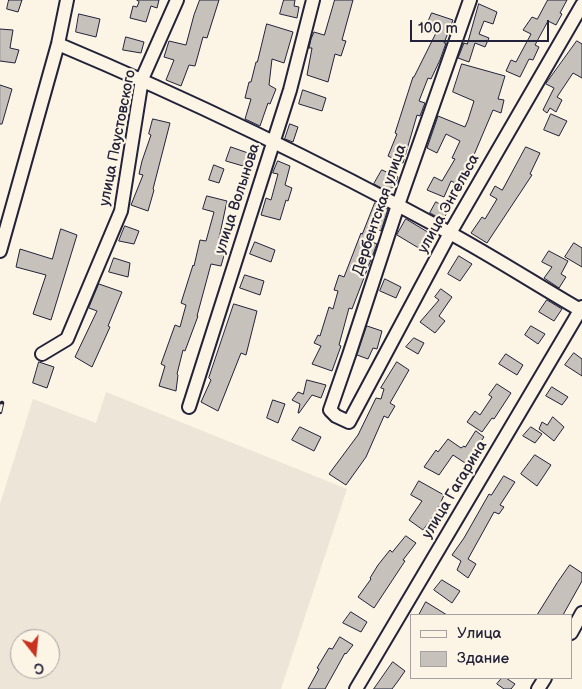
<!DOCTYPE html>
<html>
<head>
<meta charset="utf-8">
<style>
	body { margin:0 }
	#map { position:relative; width:582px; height:689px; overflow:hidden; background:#fcf5e5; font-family:"Balsamiq Sans",sans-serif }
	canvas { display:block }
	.legend { position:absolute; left:410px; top:614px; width:162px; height:65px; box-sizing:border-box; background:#fcf5e5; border:1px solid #a5a1a1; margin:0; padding:6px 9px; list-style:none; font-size:15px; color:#22223b }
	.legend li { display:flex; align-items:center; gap:10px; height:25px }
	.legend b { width:25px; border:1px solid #a5a1a1 }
	.north { position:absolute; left:10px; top:629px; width:50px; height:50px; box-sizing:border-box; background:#fcf5e5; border:1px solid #a5a1a1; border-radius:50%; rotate:164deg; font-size:14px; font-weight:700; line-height:20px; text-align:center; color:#22223b }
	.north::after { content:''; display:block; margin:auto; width:18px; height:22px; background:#c8321e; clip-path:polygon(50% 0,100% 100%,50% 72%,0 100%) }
	.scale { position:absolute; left:410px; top:20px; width:139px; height:22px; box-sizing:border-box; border:2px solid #22223b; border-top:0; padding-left:6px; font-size:15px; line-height:18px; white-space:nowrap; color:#22223b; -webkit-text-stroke:4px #fcf5e5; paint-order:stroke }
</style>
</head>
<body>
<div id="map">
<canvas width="582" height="689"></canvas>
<ul class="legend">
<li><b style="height:6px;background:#fcf5e5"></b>Улица</li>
<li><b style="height:14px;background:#c6c1bb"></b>Здание</li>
</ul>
<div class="north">С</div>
<div class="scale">100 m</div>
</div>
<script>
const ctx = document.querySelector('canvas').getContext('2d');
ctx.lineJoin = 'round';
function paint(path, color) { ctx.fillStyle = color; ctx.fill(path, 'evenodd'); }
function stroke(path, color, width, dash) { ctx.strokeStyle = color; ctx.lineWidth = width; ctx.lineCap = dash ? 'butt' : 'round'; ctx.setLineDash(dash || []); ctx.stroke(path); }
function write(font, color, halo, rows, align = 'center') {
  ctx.font = font + ' "Balsamiq Sans",sans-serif'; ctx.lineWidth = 4.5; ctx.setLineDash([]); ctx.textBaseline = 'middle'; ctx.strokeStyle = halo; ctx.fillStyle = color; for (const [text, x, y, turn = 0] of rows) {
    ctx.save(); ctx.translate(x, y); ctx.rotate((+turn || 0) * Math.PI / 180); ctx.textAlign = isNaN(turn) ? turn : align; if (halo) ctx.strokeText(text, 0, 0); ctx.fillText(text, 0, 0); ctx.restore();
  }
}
const built = new Path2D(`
	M106,392L347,489L281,689H0V504L33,399L96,423ZM20,639H50V669H20Z`);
const building = new Path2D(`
	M9,0H22L18,12L7,9Z
	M137,0H159L157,8L151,6L146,22L130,18L133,6L137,7L139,2Z
	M200,0H219L207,38L203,37L195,66L189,65L181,86L166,80L174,60L164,57L169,41L186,45L194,15Z
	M284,0H295L294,6L299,7L297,18L280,14Z
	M335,0H353L342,40L346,41L341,56L335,54L328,82L307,75L312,48H309L311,39L314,32L324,35Z
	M548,0H567L560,13L562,14L556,25L548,21L535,45L539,47L533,60L529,59L520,77L506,71L511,60L516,62L531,34L523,30L532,17L537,19Z
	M479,4L497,12L493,24L484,21L479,34L489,38L485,47L475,43L469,62L458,58L464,43L467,44Z
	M432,13L453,20L444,43H446L440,60L431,79L428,78L419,101L425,103L420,116L417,115L403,163L388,156L397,134L395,133L413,77H414L436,33L425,29Z
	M79,14L100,19L96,37L76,32Z
	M267,24L293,32L284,63L272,59L269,85L276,89L270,104L268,103L260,126L245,119L251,99L245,98L249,82H251L256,62H257Z
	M0,29L13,30L10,48L19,50L15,63L0,61Z
	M126,37L144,42L141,53L123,50Z
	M577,41L582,44V78L573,73L557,97L562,100L556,112L550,108L547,113L543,110L554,88L546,84Z
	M462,64L505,76L498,99L504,100L501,113L493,110L465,176L467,177L461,186L451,181L444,197L427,190L434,177L442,181L455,159L452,158L460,141L446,134L437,153L427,148L438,116L465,127L468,120L474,101L453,92Z
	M0,85L12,89L2,124H0Z
	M303,90L326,98L322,111L299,104Z
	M551,114L567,121L559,136L544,130Z
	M153,119L170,123L153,189L154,190L148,211L131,205L143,175L139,174L142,161L151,135L149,134Z
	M290,124L298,127L293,142L285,139Z
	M231,147L248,153L243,166L226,161Z
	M526,147L540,153L530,174L532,175L487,243L471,233L482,217L485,219L497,199L490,195L495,186L502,190Z
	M278,161L290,166L285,185L292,188L288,201L286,200L280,220L261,215L266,198L271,200L278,174L273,173Z
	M214,165L224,169L219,183L209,180Z
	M382,170L398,177L394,187L385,190L374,184Z
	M207,196L227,201L218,243L227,245L221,266L211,264L197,316H198L185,351L183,350L177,374L178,375L176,391L159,386L165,366L161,364L175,325L180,327L186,305L181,303L193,265L194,266L200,240L206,241L214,212L203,209Z
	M436,202L449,209L443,220L430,213Z
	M375,203L388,209L381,231L373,226L370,241L377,244L352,309L349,308L339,345L341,346L332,371L312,364L321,346L314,343L318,335L320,336L329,307L333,309L338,291L334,290L339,275L344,277L361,233L362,234Z
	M406,219L431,234L422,250L397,235Z
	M125,226L139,231L134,244L119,241Z
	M61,229L77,235L51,320L33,314L46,275L16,267L20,249L52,259Z
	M255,242L275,250L271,262L250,254Z
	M574,243L582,248V267L565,257Z
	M549,251L568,261L561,274L566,277L559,288L544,278L552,267L542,262Z
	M459,256L472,264L460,281L448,274Z
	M114,258L130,263L128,277L109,272Z
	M245,275L264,281L260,295L240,288Z
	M385,279L401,287L396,298L380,291Z
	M99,284L122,292L108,326L110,327L92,367L75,357L97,311L89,308Z
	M441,289L452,297L439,316L445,321L435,333L420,322L439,300L435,297Z
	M547,300L562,309L554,321L539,312Z
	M234,304L257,311L246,355L241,353L218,411L201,402L211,380L209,378Z
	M367,326L382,331L377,349L373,348L368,359L357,355Z
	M531,326L545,334L538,344L525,335Z
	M414,338L424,343L418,354L406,347Z
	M574,353L582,359V376L565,365Z
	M506,354L523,365L517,375L499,364Z
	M39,362L54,367L47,388L33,383Z
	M397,362L409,370L390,403L395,406L388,418L384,416L366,457L346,485L329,474L358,435L376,398L381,399L384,389L381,388Z
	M307,380L326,385L321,398L312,395L299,413H298L300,404L292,400L298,392L303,394Z
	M497,384L511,393L494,419L492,418L482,432L467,422L475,411L480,415L492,397L489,395Z
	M552,387L568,397L562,405L546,396Z
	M273,400L285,404L278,423L267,418Z
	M553,417L564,427L554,441L539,429L542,422L547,425Z
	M300,427L321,437L314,451L292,440Z
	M531,427L542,434L535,443L523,436Z
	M476,431L484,437L473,453L476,455L468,465L453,455L439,475L424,467L436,450L438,452L448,439L461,448L464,446L465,447Z
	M535,455L551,465L537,486L521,474Z
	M504,476L515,482L500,505L504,507L499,514L494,512L468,559L476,564L468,578L457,570L461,561L452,555L464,538L489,494L491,495Z
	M419,481L444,495L437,511L423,530L409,520L422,501L411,495Z
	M406,536L416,543L403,560L405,561L374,608L358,597L371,579L370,578L378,565L390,550L392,552Z
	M570,565L582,573V581L563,615H537L557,583Z
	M442,580L460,591L452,603L434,590Z
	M426,602L447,615H419Z
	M351,612L367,622L361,632L343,623Z
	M340,637L353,645L346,654L345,653L325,689H308L319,669L317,668L329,648L332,649Z
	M393,662L405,671L398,681L392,689H374Z
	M502,678H506L515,684L511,689H504L497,684Z`);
const minor = new Path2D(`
	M470,0L398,205L349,355L330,410L336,416L349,422L450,233L582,5
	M58,44C191,100 321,163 448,232C494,257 537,285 582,311
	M0,251L58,44L67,0
	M42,354L67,339L121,211L142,79L177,0
	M189,407L290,90L313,0
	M571,633L582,613
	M356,689L582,307
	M538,689L545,678`);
const rail = new Path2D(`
	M0,412L2,403`);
const streetNames = [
	["улица Паустовского",118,138,-79],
	["улица Волынова",238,199,-72],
	["улица Энгельса",449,204,-61],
	["Дербентская улица",380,210,-71],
	["улица Гагарина",455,490,-59]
];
paint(built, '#ece5d8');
paint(building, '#c6c1bb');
stroke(building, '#22223b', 1);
stroke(minor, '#22223b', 16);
stroke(minor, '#fcf5e5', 12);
stroke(rail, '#22223b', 4.5);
stroke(rail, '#fcf5e5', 2.5, [8]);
write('15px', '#22223b', '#fcf5e5', streetNames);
</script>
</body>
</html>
